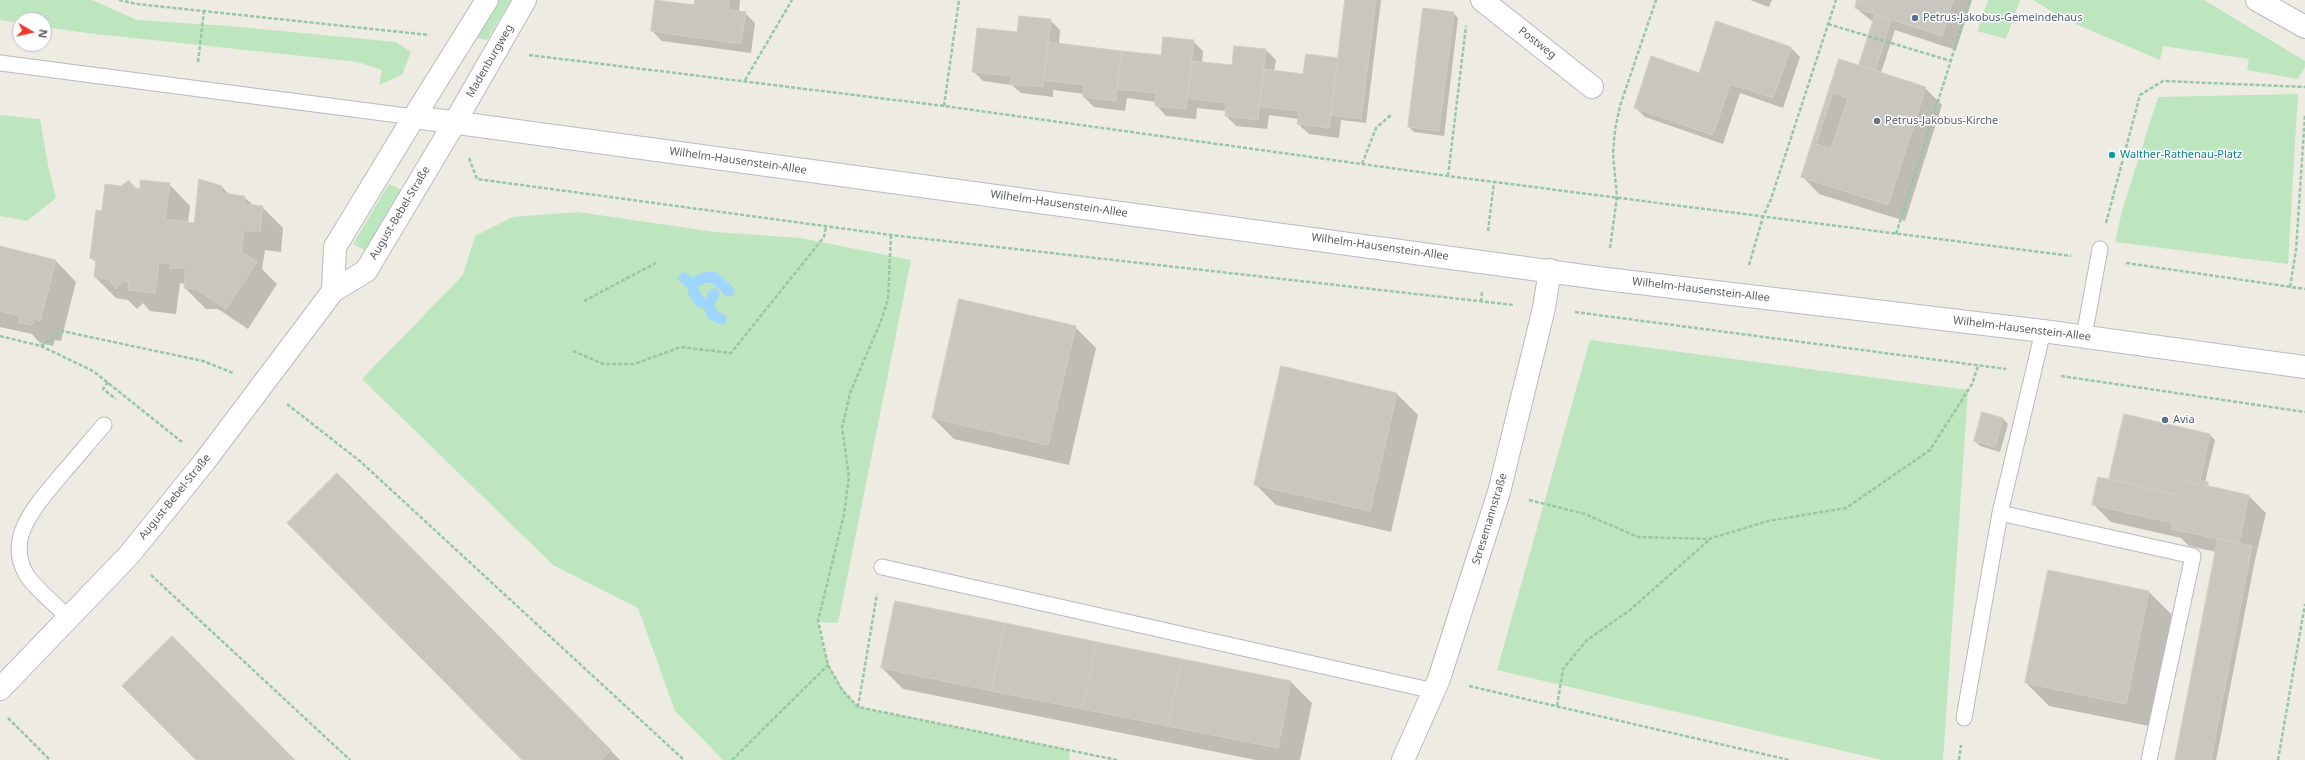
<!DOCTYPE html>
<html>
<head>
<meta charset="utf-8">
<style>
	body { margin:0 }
	#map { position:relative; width:2305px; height:760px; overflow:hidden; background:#eeebe2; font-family:"Noto Sans",sans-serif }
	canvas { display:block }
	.north { position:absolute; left:12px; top:12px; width:40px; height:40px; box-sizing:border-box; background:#fff; border:1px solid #bdbfc1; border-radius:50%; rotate:99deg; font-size:11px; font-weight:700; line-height:16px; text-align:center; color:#5a5e63 }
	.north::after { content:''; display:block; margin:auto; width:14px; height:18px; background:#ed3928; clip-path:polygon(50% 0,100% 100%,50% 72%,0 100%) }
</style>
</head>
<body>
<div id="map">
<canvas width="2305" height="760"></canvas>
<div class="north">N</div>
</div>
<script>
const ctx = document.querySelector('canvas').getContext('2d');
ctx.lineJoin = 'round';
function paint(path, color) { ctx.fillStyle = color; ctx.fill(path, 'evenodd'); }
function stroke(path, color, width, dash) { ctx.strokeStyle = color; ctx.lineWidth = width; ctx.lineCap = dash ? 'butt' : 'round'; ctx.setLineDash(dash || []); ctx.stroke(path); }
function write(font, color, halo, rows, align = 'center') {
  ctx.font = font + ' "Noto Sans",sans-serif'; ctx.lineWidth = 3; ctx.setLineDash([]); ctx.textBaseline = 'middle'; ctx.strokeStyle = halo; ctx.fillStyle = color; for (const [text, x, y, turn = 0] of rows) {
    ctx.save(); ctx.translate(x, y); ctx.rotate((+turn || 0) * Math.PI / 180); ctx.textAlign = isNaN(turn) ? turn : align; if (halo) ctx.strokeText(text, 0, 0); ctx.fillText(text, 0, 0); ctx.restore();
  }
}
const green = new Path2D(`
	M0,0H92L137,20L229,26L396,42L411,52L402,75L379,85L382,70L358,62L87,33L44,27V20H20V23L0,20Z
	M497,0H511L487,40L471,37Z
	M1988,0H2020L2006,39L1977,31Z
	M2033,0H2204L2305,61V67L2298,79L2247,70L2249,59L2163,46L2160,60L2066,20Z
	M2298,94L2288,264L2115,242L2122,211L2158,97Z
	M0,115L40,119L49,170L56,198L27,221L0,216Z
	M389,184L402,190L366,251L353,244Z
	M578,212L715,232L801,238L911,260L838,623L818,622C824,658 833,680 858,707L1069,750L1070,760H723L675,711L638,608L553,565L362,379L463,275L475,236L513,217Z
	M1590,340L1968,390L1943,760H1882L1497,670Z`);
const shadow = new Path2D(`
	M696,0H740L739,12L745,13L755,23L751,53L662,41L652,31L695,6Z
	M1346,0H1381L1366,123L1341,120L1339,138L1309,134L1298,124L1299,119L1269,115L1267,129L1236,126L1226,116V111L1197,108L1196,119L1166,116L1156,105V102L1127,98L1125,111L1094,107L1084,97L1085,94L1053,90V97L1021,93L1012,85L983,81L973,71L1018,34L1050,20L1060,30L1059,44L1162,56L1193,41L1203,51L1202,63L1233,66L1266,50L1276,60L1274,72L1304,75L1339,59Z
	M1750,0H1772L1769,7Z
	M1858,0H1972L1956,50L1895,30L1881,73L1925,88L1942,105L1905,221L1819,194L1802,176L1839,60L1863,68L1860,65L1874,23L1856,8Z
	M1424,9L1453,13L1458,18L1444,136L1414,132L1409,127Z
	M1790,47L1800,57L1783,108L1740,93L1723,144L1645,117L1635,107L1699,74Z
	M129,181L137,189L141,190L169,184L190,206L188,223L195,224L222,187L230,195L244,197L254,206L262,207L283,228L281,252L265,250L262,269L277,284L248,329L218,309H206L185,288V284L180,283L176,314L150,311L143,303L137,309L128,300L116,298L95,277L97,263L91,258L103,212L121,187Z
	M0,247L55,260L76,282L61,341L55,340L53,346L40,343L32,334L0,327Z
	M1075,327L1096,348L1069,465L954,439L933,418Z
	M1397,394L1418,415L1391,532L1276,505L1255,484Z
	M2125,415L2210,435L2215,440L2205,482L2212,488L2249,496L2266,513L2255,560L2216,760H2176L2217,552L2189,546L2181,538L2111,522L2093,504L2113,482L2110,479Z
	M2003,419L2008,424L2000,452L1980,446L1975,441Z
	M337,474L620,760H523Z
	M2049,571L2149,592L2172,615L2149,726L2049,706L2026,683Z
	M882,668L1291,682L1312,703L1300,760H1256L903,689Z`);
const stream = new Path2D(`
	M684,278L692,284L703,278L714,277L729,291
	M692,284L694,293L700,302L709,304L714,294
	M708,304L712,314L721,319`);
const building = new Path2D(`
	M655,0L694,5L695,0H729L728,10L746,12L741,44L651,31Z
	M1345,0H1376L1361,119L1331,115Z
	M1857,0H1953L1942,36L1855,8Z
	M1423,8L1454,12L1439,131L1408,127Z
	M1875,15L1891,20L1875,71L1859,65Z
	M1019,16L1051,19L1043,87L1010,84L1011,76L972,72L977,28L1017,32Z
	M1716,21L1791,47L1773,98L1730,84L1713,135L1634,108L1651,56L1699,73Z
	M1163,37L1194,40L1186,109L1155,106L1156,93L1117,89L1121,51L1161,55Z
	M1048,42L1121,51L1116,101L1083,97L1084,85L1044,80Z
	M1234,46L1266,49L1258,120L1225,116L1226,103L1187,98L1192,61L1232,65Z
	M1306,54L1338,58L1329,128L1297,124L1299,111L1259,106L1264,69L1303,74Z
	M1839,59L1926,87L1888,205L1801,177ZM1833,93L1848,98L1831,149L1816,144Z
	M199,179L222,186L221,193L245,196L244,204L263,206L260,232L244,230L241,252L257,262L226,309L196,289L184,288L186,267L170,269L171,264L159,263L155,293L128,290L129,282L123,281L116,289L110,280L94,277L96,259L90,258L96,210L102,211L105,184L121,186L129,180L134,188L140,189V180L170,183L165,219L194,223Z
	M0,246L56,260L40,321L34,319L32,325L18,322L20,316L0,311Z
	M959,299L1076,326L1048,445L932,418Z
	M1281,366L1397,393L1370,511L1254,485Z
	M1982,412L2003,418L1995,447L1974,441Z
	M2124,414L2210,434L2200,480L2208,482V486L2182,480L2178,495L2109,479Z
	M337,473L474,611L424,661L287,523Z
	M2098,477L2178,495L2182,480L2249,495L2239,543L2171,529L2173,523L2092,505Z
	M2218,539L2252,546L2211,760H2175Z
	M2048,570L2149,591L2126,704L2025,683Z
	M895,601L1005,623L992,691L881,668Z
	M474,611L611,750L601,760H522L424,661Z
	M1005,623L1097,642L1083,709L992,691Z
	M172,636L295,760H196L122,686Z
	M1097,642L1182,659L1168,726L1083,709Z
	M1182,659L1291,681L1278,748L1168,726Z`);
const path = new Path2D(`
	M119,0L137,4L429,35
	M1828,24L1951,61
	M529,55L944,106L1448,176L2071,256
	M198,62L204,10
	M745,80L792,0
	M944,106L959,0
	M469,158L477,179L891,235L1514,305
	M1362,164L1376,128L1391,115
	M1448,176L1466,26
	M2106,223L2140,95L2163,81L2305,87
	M1488,231L1494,182
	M1896,234L1970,0
	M891,235L888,299L881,321L850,393L842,428L849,477L844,514L818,621L828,665L842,690L858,707L1117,760
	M1610,248L1617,197L1613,154L1615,130L1620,106L1656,0
	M2126,263L2305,289
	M1749,265L1763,217L1771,199L1836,0
	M2290,287L2296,250L2305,115
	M584,301L656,263
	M1481,302L1482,292
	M1575,312L2006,369
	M0,336L41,346L93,371L182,442
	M41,346L62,331L203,361L233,373
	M573,351L603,364H634L681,347L731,353L824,237L826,226
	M2061,376L2305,412
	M108,382L103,389L116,399
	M287,404L361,462L684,760
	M1529,500L1585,514L1638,537L1709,539L1768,521L1846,508L1930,450L1972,384L1978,366
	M151,575L350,760
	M1469,686L1789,760
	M1557,706L1563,669L1587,640L1630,610L1709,540
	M858,707L877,594
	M8,718L50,760
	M732,760L828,665
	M1959,760L1961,745
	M2278,760L2305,604`);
const lane = new Path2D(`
	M0,63L414,117
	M2084,336L2100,249
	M2000,513L2193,556L2149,760
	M882,567L1434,691
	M69,618C58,607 31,585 25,572C5,535 40,501 62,474C76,458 90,441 104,425
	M1964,718L2000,513L2043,331`);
const street = new Path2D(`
	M1482,0L1592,87
	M2257,0L2305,27
	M414,117L487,0
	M455,122L525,0
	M1403,760L1439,679L1499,492L1544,308L1550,270`);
const secondary = new Path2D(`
	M333,291L335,247L414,117L1606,279L2043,331L2305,367
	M0,689L129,555L205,461L333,291L366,271L455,122`);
const markers = [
	[1915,18,4,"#5c6f8a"],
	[1877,121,4,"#6b7280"],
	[2112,155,4,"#0f9aa8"],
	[2165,420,4,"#5c6f8a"]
];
const serviceNames = [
	["Petrus-Jakobus-Gemeindehaus",1923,18],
	["Avia",2173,420]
];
const streetNames = [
	["Postweg",1537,43,38],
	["Madenburgweg",490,61,-60],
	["Wilhelm-Hausenstein-Allee",738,161,8],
	["Wilhelm-Hausenstein-Allee",1059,204,8],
	["August-Bebel-Straße",400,213,-59],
	["Wilhelm-Hausenstein-Allee",1380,247,8],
	["Wilhelm-Hausenstein-Allee",1701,290,7],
	["Wilhelm-Hausenstein-Allee",2022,329,7],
	["August-Bebel-Straße",175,497,-51],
	["Stresemannstraße",1490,519,-73]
];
const worshipNames = [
	["Petrus-Jakobus-Kirche",1885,121]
];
const cultureNames = [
	["Walther-Rathenau-Platz",2120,155]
];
paint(green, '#bde6be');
paint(shadow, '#0003');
stroke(stream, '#a0d5ff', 11);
paint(building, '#c8c6bf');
stroke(building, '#d2cdc0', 1);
stroke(lane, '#b7babf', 17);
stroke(street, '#b7babf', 24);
stroke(secondary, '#b8bbc1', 24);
stroke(path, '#96c7a4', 2.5, [4, 2]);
stroke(lane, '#fff', 15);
stroke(street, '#fff', 22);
stroke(secondary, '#fff', 22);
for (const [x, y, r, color] of markers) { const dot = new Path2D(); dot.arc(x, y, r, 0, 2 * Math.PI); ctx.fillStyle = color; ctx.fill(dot); stroke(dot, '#fff', 1.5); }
write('11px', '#4e5e75', '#fff', serviceNames, 'left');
write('11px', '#5a5e63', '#fff', streetNames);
write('11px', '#5b616d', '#fff', worshipNames, 'left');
write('11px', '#0d838f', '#fff', cultureNames, 'left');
</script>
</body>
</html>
